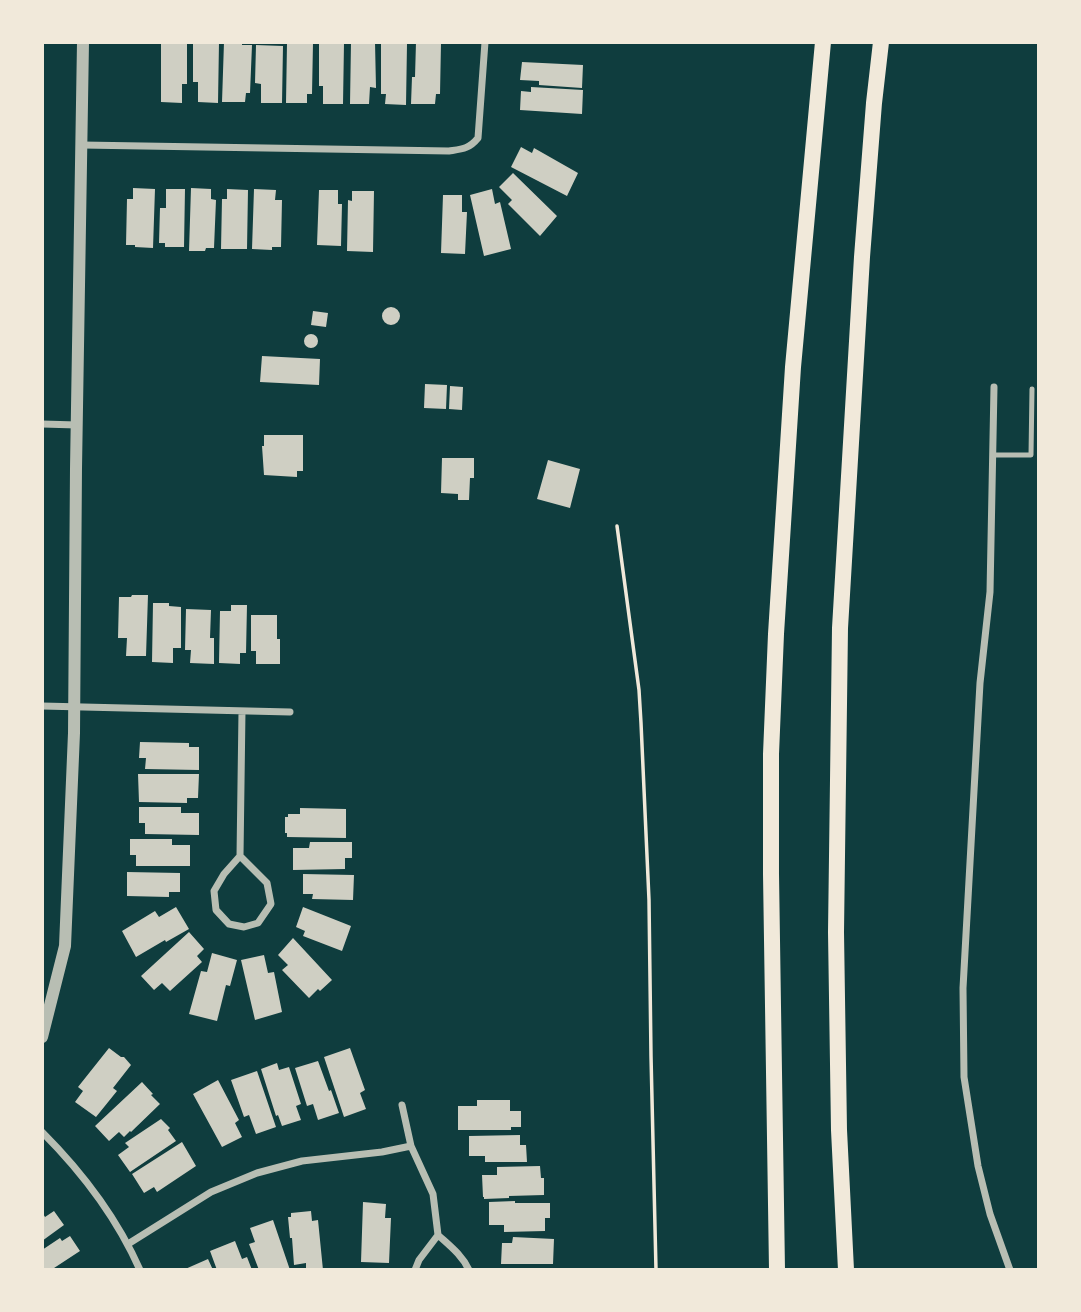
<!DOCTYPE html>
<html>
<head>
<meta charset="utf-8">
<style>
	body { margin:0 }
	#map { position:relative; width:1081px; height:1312px; overflow:hidden; background:#0f3d3e; font-family:"Golos Text",sans-serif }
	canvas { display:block }
	.frame { position:absolute; inset:0; border:44px solid #f1e9da; pointer-events:none }
</style>
</head>
<body>
<div id="map">
<canvas width="1081" height="1312"></canvas>
<div class="frame"></div>
</div>
<script>
const ctx = document.querySelector('canvas').getContext('2d');
ctx.lineJoin = 'round';
function paint(path, color) { ctx.fillStyle = color; ctx.fill(path, 'evenodd'); }
function stroke(path, color, width, dash) { ctx.strokeStyle = color; ctx.lineWidth = width; ctx.lineCap = dash ? 'butt' : 'round'; ctx.setLineDash(dash || []); ctx.stroke(path); }
const building = new Path2D(`
	M161,42H187V84H182V103L161,102Z
	M193,42H219L218,103L198,102V82H193Z
	M224,42L242,43V45H252L250,93H246L245,102H222Z
	M351,42H375L376,88L370,87L369,104H350Z
	M416,42L441,43L440,94H436L435,104H411L412,77H415Z
	M287,43H313L312,94H307V103H286Z
	M319,43H344L343,104H323V86H319Z
	M381,44H407L406,105L385,104L386,94H381Z
	M256,45L283,46L282,103H261V84L255,83Z
	M522,62L583,65L582,88L539,85V81L520,80Z
	M531,87L583,90L582,114L520,110L521,91L531,92Z
	M521,147L532,153L534,148L578,173L567,196L511,167Z
	M513,173L557,216L540,236L508,204L512,200L499,187Z
	M133,188L155,189L153,248L135,247V245H126L127,199H133Z
	M191,188L211,189V199L216,200L214,248H206L205,251H189Z
	M166,189H185L184,247H165V243H159L160,208H166Z
	M227,189L248,190L247,249H221L222,199H227Z
	M254,189L276,190L275,200H282L281,247H272V250L252,249Z
	M492,189L495,204L500,202L511,249L484,256L470,195Z
	M319,190H338V204H342L341,246L317,245Z
	M352,191H374L373,252L347,251L348,200L352,201Z
	M443,195H462V212H467L465,254L441,253Z
	M382 316a9 9 0 1 1 18 0a9 9 0 1 1-18 0Z
	M313,311L328,313L326,327L311,325Z
	M304 341a7 7 0 1 1 14 0a7 7 0 1 1-14 0Z
	M262,356L320,359L319,385L260,382Z
	M425,384L447,385L446,409L424,408Z
	M450,386L463,387L462,410L449,409Z
	M264,435H303V471H297V477L264,475L262,446H264Z
	M442,458H474V478H470L469,500H458V494L441,493Z
	M548,460L580,469L570,508L537,499Z
	M132,595H148L146,656H126L127,638H118L119,597H131Z
	M153,603H169V606L181,607V648H173V663L152,662Z
	M231,605H247L246,653H240V664L219,663L220,611H231Z
	M186,609L211,610L210,638H214V664L190,663L191,650H185Z
	M251,615H277V639H280V664H256V651H251Z
	M140,742L189,743V747H199V770L145,769L146,758H139Z
	M138,774H199L198,798H187V803L139,802Z
	M139,807H181V813H199V835L145,834V823H139Z
	M300,808L346,809V838L287,837V833H285V817H288V814H300Z
	M130,839H172V845H190V866H136V855H130Z
	M310,842H352V858H345V869L293,870V848H309Z
	M127,872L180,873V892H169V897L127,896Z
	M303,874L354,875L353,900L312,899L313,894H303Z
	M176,907L189,929L166,942L165,940L136,957L122,931L155,911L159,917Z
	M303,907L351,926L342,951L303,936L305,931L296,927Z
	M189,932L204,949L197,956L202,962L170,991L162,983L154,990L141,976Z
	M293,938L332,980L320,991L318,989L309,998L282,970L288,965L278,955Z
	M212,953L237,960L230,986L226,985L217,1021L189,1014L201,971L207,972Z
	M264,955L268,973L274,972L282,1012L255,1020L241,960Z
	M109,1048L121,1057H124L131,1065L113,1088L117,1091L96,1117L75,1102L83,1091L78,1087Z
	M350,1048L365,1090L360,1093L366,1109L344,1117L324,1057Z
	M318,1061L329,1091L331,1090L339,1113L318,1120L313,1104L307,1106L295,1068Z
	M277,1063L279,1070L289,1067L301,1104L296,1106L301,1120L282,1126L278,1115L276,1116L261,1069Z
	M257,1071L276,1127L256,1134L249,1115L244,1117L231,1080Z
	M218,1080L239,1120L235,1123L242,1137L222,1147L193,1094Z
	M142,1082L153,1094L151,1095L160,1104L131,1132L130,1131L124,1137L119,1132L109,1141L95,1126Z
	M477,1100H510V1111H521V1127H511V1130H458V1106H477Z
	M161,1119L170,1128L168,1130L176,1141L130,1172L118,1155L129,1147L125,1143Z
	M520,1135V1145H526L527,1162H485V1156H469V1136Z
	M182,1142L196,1166L157,1192L154,1187L144,1193L132,1174Z
	M540,1166L541,1178H544V1195L509,1196V1198L484,1199V1197H483L482,1175H497V1167Z
	M515,1201V1203H550V1218H545V1231L504,1232V1225H489V1202Z
	M363,1202L386,1204L385,1218H391L389,1263L361,1262Z
	M54,1211L64,1225L42,1241V1212L45,1217Z
	M311,1211L312,1221L318,1220L323,1270H306V1263L294,1265L292,1238H290L288,1217H291V1213Z
	M273,1220L290,1270H259L249,1244L255,1242L250,1228Z
	M70,1236L80,1251L51,1270H42V1250L60,1238L62,1241Z
	M513,1237L554,1239L553,1264H501L502,1243H512Z
	M235,1241L242,1259L247,1257L252,1270H217L210,1251Z
	M208,1259L213,1270H183Z`);
const path = new Path2D(`
	M617,526L639,690L641,723L649,900L651,1056L656,1270`);
const service = new Path2D(`
	M993,455H1031L1032,389`);
const minor = new Path2D(`
	M82,145L449,151C462,149 469,149 478,138L485,42
	M994,387L990,592L980,683L963,988L964,1077L978,1166L990,1214L1010,1270
	M42,424L77,425
	M42,706L290,712
	M240,856L267,883L271,904L258,923L244,927L229,924L216,910L214,891L224,874L240,856L242,711
	M402,1105L411,1146
	M42,1132C82,1172 117,1218 140,1270
	M128,1244L211,1192L257,1173L302,1161L382,1152L411,1146L433,1194L438,1235C450,1246 462,1255 469,1270
	M415,1270L419,1260L438,1235`);
const tertiary = new Path2D(`
	M42,1037L65,946L74,733L76,468L83,42`);
const primary = new Path2D(`
	M777,1270L771,874V754L776,634L793,367L823,42
	M846,1270L839,1130L836,932L840,628L862,257L874,103L881,42`);
paint(building, '#cfcfc3');
stroke(path, '#f1e9da', 3.5);
stroke(service, '#b8beb3', 5);
stroke(minor, '#b8beb3', 7);
stroke(tertiary, '#b8beb3', 12);
stroke(primary, '#f1e9da', 16);
</script>
</body>
</html>
